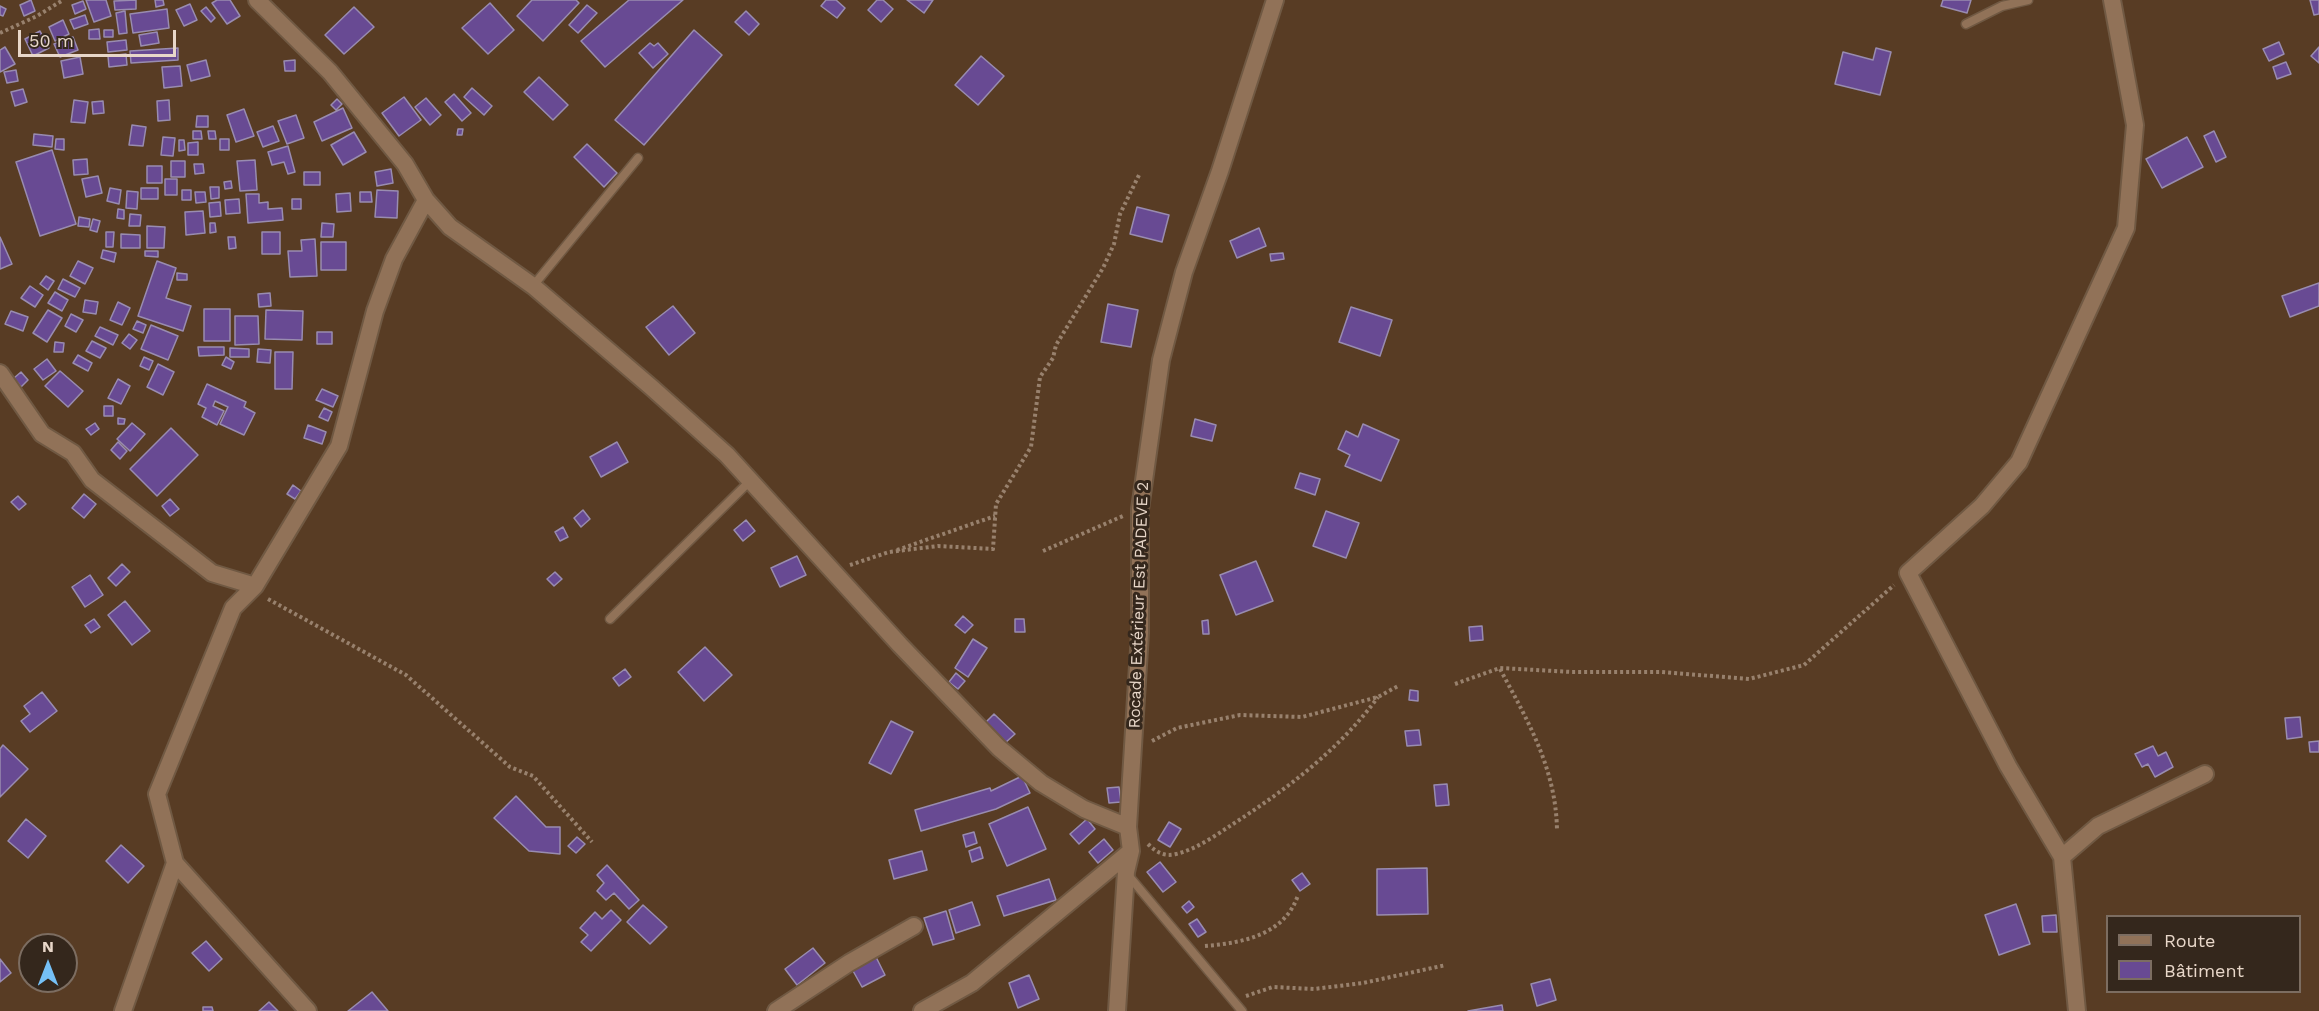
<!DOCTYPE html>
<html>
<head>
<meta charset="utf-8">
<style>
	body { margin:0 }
	#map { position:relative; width:2319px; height:1011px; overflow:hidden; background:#583c24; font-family:"Work Sans",sans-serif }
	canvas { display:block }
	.legend { position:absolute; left:2106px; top:915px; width:195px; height:78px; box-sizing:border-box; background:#34271c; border:2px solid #7c6d61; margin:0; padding:8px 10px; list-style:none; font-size:18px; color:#e8d7c9 }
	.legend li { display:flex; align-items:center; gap:12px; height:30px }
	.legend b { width:30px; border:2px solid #7c6d61 }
	.north { position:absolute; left:18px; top:933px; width:60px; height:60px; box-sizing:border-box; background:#34271c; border:2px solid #7c6d61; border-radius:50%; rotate:0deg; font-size:16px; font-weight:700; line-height:24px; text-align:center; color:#e8d7c9 }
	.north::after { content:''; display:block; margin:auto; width:21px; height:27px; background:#75c0f6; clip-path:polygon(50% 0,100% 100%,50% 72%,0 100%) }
	.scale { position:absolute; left:18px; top:30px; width:158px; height:27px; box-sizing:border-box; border:3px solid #e8d7c9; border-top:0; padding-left:8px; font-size:18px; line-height:21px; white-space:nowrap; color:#e8d7c9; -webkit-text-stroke:4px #34271c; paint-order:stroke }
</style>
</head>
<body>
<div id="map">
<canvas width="2319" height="1011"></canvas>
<ul class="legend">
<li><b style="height:8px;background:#917258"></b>Route</li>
<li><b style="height:16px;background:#684a93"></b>Bâtiment</li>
</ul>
<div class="north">N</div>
<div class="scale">50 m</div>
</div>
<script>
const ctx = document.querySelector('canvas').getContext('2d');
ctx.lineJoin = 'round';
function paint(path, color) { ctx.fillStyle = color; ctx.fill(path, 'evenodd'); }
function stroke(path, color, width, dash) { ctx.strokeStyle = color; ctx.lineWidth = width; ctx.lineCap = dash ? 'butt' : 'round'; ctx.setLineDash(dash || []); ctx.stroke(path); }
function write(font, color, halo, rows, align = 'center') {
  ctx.font = font + ' "Work Sans",sans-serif'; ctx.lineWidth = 6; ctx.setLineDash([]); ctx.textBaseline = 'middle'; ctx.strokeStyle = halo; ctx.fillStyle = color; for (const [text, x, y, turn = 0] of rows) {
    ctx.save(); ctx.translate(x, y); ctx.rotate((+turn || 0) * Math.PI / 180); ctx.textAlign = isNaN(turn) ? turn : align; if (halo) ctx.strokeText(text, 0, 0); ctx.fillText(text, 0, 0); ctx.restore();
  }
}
const building = new Path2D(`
	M31,0L35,11L24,16L20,5Z
	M86,0H106L111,16L94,22Z
	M136,0V9L115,10L114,1Z
	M155,0H163L164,5L156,7Z
	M217,0H230L240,16L227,24L212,3Z
	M532,0H576L579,3L543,41L517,16Z
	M629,0H683L605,67L581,41Z
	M826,0H836L845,8L837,18L821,6Z
	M877,0H883L893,9L881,22L868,10Z
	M907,0H933L924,13Z
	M1943,0H1971L1967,13L1941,6Z
	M2310,0H2319V14L2314,15Z
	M83,1L86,9L75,14L72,5Z
	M490,3L514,30L488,54L462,28Z
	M190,4L197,20L184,26L176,10Z
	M587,5L597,13L578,33L569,25Z
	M0,6L6,9L3,16L0,15Z
	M206,7L215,18L211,22L201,11Z
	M354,7L374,27L344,54L325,35Z
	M167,9L169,28L133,33L130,14Z
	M125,11L127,33L119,34L116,13Z
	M746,11L759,24L749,35L735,22Z
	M85,15L88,24L74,29L70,20Z
	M63,20L69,34L55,41L49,27Z
	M99,29L100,39H89V30Z
	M104,30H113V37H104Z
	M694,30L722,55L644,145L615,120Z
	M40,31L49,48L33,56L25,39Z
	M157,32L159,43L141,46L139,35Z
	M73,37L78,50L60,57L54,44Z
	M126,40L127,50L108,52L107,42Z
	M2279,42L2284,54L2269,61L2263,49Z
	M650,43L654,46L658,43L668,54L653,68L639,53Z
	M5,47L15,64L0,72V50Z
	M2319,47V63L2311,56Z
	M178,48V60L131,63L130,51Z
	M1876,48L1891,52L1880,95L1835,84L1843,52L1873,60Z
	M126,54L127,65L109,67L108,56Z
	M981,56L1004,76L978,105L955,85Z
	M80,57L83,74L64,78L61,61Z
	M206,60L210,76L191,81L187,65Z
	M295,60V71H285L284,61Z
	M2286,62L2291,74L2277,79L2273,67Z
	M180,66L182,86L164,88L162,67Z
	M16,70L18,81L7,83L4,72Z
	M539,77L568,105L553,120L524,92Z
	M472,88L492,106L484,115L464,97Z
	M23,89L27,102L15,106L11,92Z
	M454,94L471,113L462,121L445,102Z
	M404,97L421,120L399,136L382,113Z
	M426,98L441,115L430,125L415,107Z
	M337,99L342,104L336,110L331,105Z
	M74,100L88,102L85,123L71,122Z
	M169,100L170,120L158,121L157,101Z
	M103,101L104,113L93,114L92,102Z
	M343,108L352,128L322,141L314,122Z
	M244,109L254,136L236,142L227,115Z
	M296,115L304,138L287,144L278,121Z
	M197,116H208V127H196Z
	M132,125L146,127L143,146L129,145Z
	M273,126L279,141L263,147L257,132Z
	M458,129H463L462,135H457Z
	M193,131H201L202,139H193Z
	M208,131H215L216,139H209Z
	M2214,131L2226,157L2216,162L2204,136Z
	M354,132L366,152L343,165L331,145Z
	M34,134L53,136L52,147L33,145Z
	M163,137L175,138L173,156L161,155Z
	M2187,137L2203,167L2162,188L2146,159Z
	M56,139H64V150L55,149Z
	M220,139H229V150H220Z
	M179,140H184L185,150L179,151Z
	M198,142V155H188V143Z
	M587,144L617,173L604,187L574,157Z
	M288,146L295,172L288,174L284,162L272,165L268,152Z
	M52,150L76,224L40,236L16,162Z
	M87,159L88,174L74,175L73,160Z
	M255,160L257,190L240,191L237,161Z
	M171,161H185V177H171Z
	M194,164H203L204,173L195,174Z
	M147,166H162V183H147Z
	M391,169L393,183L377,186L375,172Z
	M304,172H320V185H304Z
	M98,176L102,193L86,197L82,179Z
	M165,179H177V195H165Z
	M231,181L232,188L225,189L224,182Z
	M210,187H219V198L211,199Z
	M110,188L121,190L119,204L107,201Z
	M141,188H158V199H141Z
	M182,190H191V200H182Z
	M377,190L398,191L397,218L375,217Z
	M127,191L138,192L137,209L126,208Z
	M195,192H205L206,202L196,203Z
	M360,192H371L372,202H360Z
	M350,193L351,211L337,212L336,194Z
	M246,194H259V203L268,202V209L282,208L283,220L248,223Z
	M239,199L240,213L226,214L225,200Z
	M292,199H301V209H292Z
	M220,202L221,216L210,217L209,203Z
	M1137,207L1169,215L1162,242L1130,234Z
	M118,209L124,210V219L117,218Z
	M203,211L205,233L186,235L185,212Z
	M130,214L141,215L140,226H129Z
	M79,217L90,219L89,227L78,226Z
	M93,219L100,221L97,232L90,230Z
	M210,223H215L216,232L210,233Z
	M322,223L334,224L333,237H321Z
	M147,226L165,227L164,248H147Z
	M1259,228L1266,246L1237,258L1230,241Z
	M106,232H114L113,247H106Z
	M262,232H280V254H262Z
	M121,234L140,235V248H121Z
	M0,237L12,264L0,269Z
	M228,237H235L236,248L229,249Z
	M315,239L317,276L290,277L288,251H302L301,240Z
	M321,242H346V270H321Z
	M103,250L116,253L114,262L101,258Z
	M145,251H158V257L145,256Z
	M1283,253L1284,259L1271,261L1270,254Z
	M78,261L93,268L85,284L70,276Z
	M157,261L176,268L166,298L191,306L183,331L138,316Z
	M177,273L187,274V280H177Z
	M46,276L54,281L48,290L40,284Z
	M63,279L80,288L75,297L58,289Z
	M2319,283V306L2290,317L2282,296Z
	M30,286L43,295L35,307L21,298Z
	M55,292L68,300L62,311L48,303Z
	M270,293L271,306L259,307L258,294Z
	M85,300L98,302L96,314L83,312Z
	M118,302L130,308L122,325L110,320Z
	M1108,304L1138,310L1131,347L1101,342Z
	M673,306L695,333L669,355L646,327Z
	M1351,307L1392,320L1380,356L1339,342Z
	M204,309H230V341H204Z
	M48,310L62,318L47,342L33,333Z
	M266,310L303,311L302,340L265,339Z
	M11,311L28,317L23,331L5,324Z
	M71,314L83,320L76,332L65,326Z
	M235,316H258L259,344L235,345Z
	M137,321L146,325L143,333L133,329Z
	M151,325L178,336L168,360L141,349Z
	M100,327L118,335L113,345L95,336Z
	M317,332H332V344H317Z
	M129,334L137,340L130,349L122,343Z
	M92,341L106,348L100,358L86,351Z
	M55,342L64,343L63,352H54Z
	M198,347H224V355L199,356Z
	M230,348L249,349V357H230Z
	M258,349L271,350L270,363L257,362Z
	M275,352H293L292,389H275Z
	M78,355L92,363L88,371L73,363Z
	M144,357L153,361L149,370L140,366Z
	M226,357L234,362L231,369L222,365Z
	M47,359L56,371L43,380L34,369Z
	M158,364L174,372L163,395L147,387Z
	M60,371L83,391L68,407L45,386Z
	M21,372L28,380L21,387L14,378Z
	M118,379L130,386L121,404L108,398Z
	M207,384L246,402L244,407L255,413L244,435L220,424L228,407L215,401L213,406L224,411L217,425L202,417L206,408L198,404Z
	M322,389L338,396L333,407L316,400Z
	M104,406H113V416H104Z
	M324,408L332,412L328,421L319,417Z
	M118,418L125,419L124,424H118Z
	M1195,419L1216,425L1212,441L1191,436Z
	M95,423L99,429L91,435L86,429Z
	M132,423L145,434L130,451L117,439Z
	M1363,424L1399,440L1381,481L1345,466L1350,455L1338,449L1346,431L1358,437Z
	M308,425L326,432L322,444L304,438Z
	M171,428L198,455L157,496L130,469Z
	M118,442L127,451L120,459L111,450Z
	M617,442L628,462L601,477L590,457Z
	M1300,473L1320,479L1315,495L1295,488Z
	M293,485L301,491L295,499L287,494Z
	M84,494L96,504L84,518L72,508Z
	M18,496L26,504L19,510L11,502Z
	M170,499L179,509L170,516L162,506Z
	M583,510L590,519L581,527L574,518Z
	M1326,511L1359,523L1346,558L1313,546Z
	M746,520L755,531L743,541L734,530Z
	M563,527L568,537L560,541L555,532Z
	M797,556L806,575L780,587L771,568Z
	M1256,561L1273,601L1236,615L1220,575Z
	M122,564L130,572L116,586L108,578Z
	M555,572L562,579L554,586L547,579Z
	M90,575L103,595L85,607L72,587Z
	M125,601L150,631L132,645L108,615Z
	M963,616L973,625L965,633L955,625Z
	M94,619L100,627L91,633L85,625Z
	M1015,619H1024L1025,632H1015Z
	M1208,620L1209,634H1203L1202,621Z
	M1482,626L1483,640L1470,641L1469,627Z
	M973,639L987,648L968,677L955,668Z
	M705,647L732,675L704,701L678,672Z
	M625,669L631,677L619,686L613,678Z
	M956,673L965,681L958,689L949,682Z
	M1410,690L1418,691V701L1409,700Z
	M42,692L57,711L30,732L21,721L30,714L24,706Z
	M994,714L1015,734L1005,743L985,723Z
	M2300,717L2302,737L2287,739L2285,718Z
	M891,721L913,732L891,774L869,763Z
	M1419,730L1421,745L1407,746L1405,731Z
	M2319,741V752H2310L2309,742Z
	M3,745L28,769L0,797V749Z
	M2153,746L2158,756L2166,752L2173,767L2155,777L2148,764L2142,767L2135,754Z
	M1022,776L1030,793L996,809L921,831L915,810L990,788L991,791Z
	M1447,784L1449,805L1436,806L1434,785Z
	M1119,787L1121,802L1109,803L1107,788Z
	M516,796L546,827H560V854L529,851L494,818Z
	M1028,807L1046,849L1007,866L989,824Z
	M26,819L46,836L28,858L8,841Z
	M1087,819L1095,829L1079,844L1070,834Z
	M1169,822L1181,829L1170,847L1158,840Z
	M974,832L977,843L966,847L963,835Z
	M577,837L585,844L576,853L568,846Z
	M1104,839L1113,850L1098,863L1089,852Z
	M121,845L144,866L128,883L106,861Z
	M980,847L983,858L972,862L969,851Z
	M922,851L927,870L894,879L889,860Z
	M1160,862L1176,882L1163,892L1147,872Z
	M607,865L639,900L629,909L614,893L606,900L597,891L604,883L597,875Z
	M1427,868L1428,914L1377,915V869Z
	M1302,873L1310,884L1300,891L1292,880Z
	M1049,879L1056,900L1004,916L997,896Z
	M1189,901L1194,907L1187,913L1182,907Z
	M972,902L980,925L956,933L949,910Z
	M2016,904L2030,944L1999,955L1985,915Z
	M643,905L667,927L650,944L627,922Z
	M611,910L621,920L591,951L581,942L588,935L580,928L595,912L602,919Z
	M946,911L954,939L933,945L924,918Z
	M2056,915L2057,932H2043L2042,916Z
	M1197,919L1206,932L1198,937L1189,924Z
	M206,941L222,959L209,971L192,953Z
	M813,948L825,963L797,985L785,969Z
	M876,957L885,975L862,987L852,969Z
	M0,959L11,973L0,982Z
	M1029,975L1039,999L1018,1008L1009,983Z
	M1550,979L1556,1000L1537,1006L1531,984Z
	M372,992L388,1011H348Z
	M269,1002L278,1011H259Z
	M1502,1005L1503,1011H1468Z
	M203,1007H212L213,1011H203Z`);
const path = new Path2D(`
	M0,33L37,16L63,0
	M897,550L995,516
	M1043,551L1123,516
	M850,565L889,552L938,546L993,549L996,504L1031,447L1040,377L1053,358L1056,345L1103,268L1114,244L1120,214L1139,175
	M268,599L406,675L510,767L533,776L592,842
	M1500,669C1528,721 1556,769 1557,830
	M1455,684L1500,668L1572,672H1662L1749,679L1804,665L1894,585
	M1152,741L1177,728L1240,715L1302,717L1378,697L1398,686
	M1148,844C1156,852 1164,857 1176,854C1197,849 1216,835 1233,824C1287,789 1340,749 1378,697
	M1205,946C1242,943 1285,935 1298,895
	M1246,996L1273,987L1314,989L1363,983L1446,965`);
const lane = new Path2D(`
	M1966,24L2002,6L2028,0
	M533,286L638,158
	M610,619L750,481
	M1128,875L1242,1011`);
const street = new Path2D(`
	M257,0L330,72L405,164L426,200L450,227L533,286L651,387L727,455L900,645L999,748L1041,783L1084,809L1128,827
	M0,373L42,434L73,453L92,480L212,573L255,586
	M2062,857L2098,826L2205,774
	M175,863L157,794L233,608L255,586L339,446L375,311L394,259L426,200
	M123,1011L175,863L308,1011
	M776,1011L849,963L914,926
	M922,1011L972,983L1131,851
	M1117,1011L1126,872L1131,851L1128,827L1140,633V509L1161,360L1184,272L1220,171L1275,0
	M2077,1011L2062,857L2008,766L1908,573L1982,506L2019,462L2126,228L2135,125L2112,0`);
const streetNames = [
	["Rocade Extérieur Est PADEVE 2",1139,605,-88]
];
paint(building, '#684a93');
stroke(building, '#998cb0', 1.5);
stroke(lane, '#705943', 11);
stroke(street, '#705943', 20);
stroke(path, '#98816d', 4, [3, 3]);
stroke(lane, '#917258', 8);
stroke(street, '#917258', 16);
write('16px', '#e8d7c9', '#34271c', streetNames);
</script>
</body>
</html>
